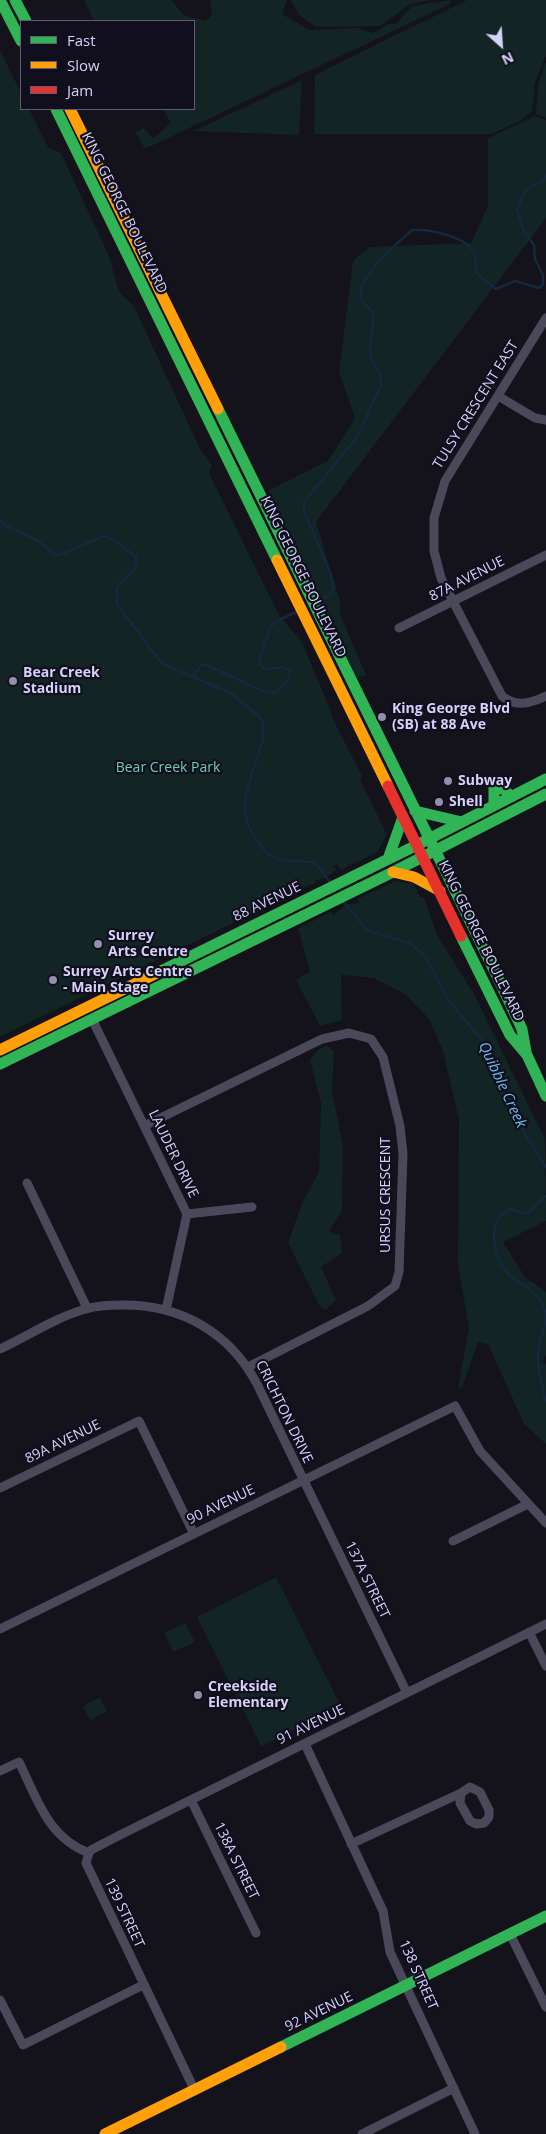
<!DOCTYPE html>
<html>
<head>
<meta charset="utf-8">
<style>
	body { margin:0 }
	#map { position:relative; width:546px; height:2134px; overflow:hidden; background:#14121a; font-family:"Open Sans",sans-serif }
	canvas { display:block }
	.legend { position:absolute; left:20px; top:20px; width:175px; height:90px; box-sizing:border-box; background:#110f1e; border:1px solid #5f5d76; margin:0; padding:6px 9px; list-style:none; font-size:15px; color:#d4d2f9 }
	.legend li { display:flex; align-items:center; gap:10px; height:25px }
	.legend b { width:25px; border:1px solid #5f5d76 }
	.north { position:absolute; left:476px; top:20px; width:50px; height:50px; -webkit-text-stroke:4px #110f1e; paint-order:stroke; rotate:154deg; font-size:14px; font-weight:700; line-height:20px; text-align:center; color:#d4d2f9 }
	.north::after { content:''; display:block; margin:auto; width:18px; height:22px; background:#d4d2f9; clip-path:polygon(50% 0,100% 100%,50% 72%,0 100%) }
</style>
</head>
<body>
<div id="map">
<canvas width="546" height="2134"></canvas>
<ul class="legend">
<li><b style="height:6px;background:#30b455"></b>Fast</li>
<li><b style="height:6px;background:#ff9f0a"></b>Slow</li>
<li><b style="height:6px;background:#e5322d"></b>Jam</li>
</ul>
<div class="north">N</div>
</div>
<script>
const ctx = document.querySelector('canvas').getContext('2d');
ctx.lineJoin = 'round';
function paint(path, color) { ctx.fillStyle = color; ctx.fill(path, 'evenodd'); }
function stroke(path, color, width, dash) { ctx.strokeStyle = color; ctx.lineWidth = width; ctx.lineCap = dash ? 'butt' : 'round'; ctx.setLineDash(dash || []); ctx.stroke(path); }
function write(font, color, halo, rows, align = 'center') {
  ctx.font = font + ' "Open Sans",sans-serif'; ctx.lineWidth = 4.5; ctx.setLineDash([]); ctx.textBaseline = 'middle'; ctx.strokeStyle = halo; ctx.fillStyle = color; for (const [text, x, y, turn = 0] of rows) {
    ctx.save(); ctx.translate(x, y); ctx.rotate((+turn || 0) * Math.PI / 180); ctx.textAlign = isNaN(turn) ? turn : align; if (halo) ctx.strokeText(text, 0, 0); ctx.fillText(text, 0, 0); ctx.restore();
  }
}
const green = new Path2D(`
	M84,0H171L184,15L206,21L212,14L210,0H287L282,14L310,30L357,28L373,33L388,24H396L412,6L451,0L450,4L145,149L135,132L144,128L153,138L171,123L163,109H194V21H94Z
	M290,0H430L410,4L380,26L316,27L300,16Z
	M467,0H546V55L535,83L532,111L520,121L491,134H314L315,75Z
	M0,50L21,93V109H29L48,147L61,153L109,256L119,292L134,306L200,449L212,465L209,473L279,615L302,642L330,709L334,721L362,776L360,779L387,835L377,852L340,870L337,864L333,866L337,870L323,879L315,880L316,882L0,1037Z
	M546,62V118L536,114L538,84Z
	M302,80L299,135L194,131Z
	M535,116L546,120V218L316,522L340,601V614L366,675L357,679L268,491L328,461L355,418L339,372L353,261L369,247L471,243L488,206V138Z
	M395,881L414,884L420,897H424L437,935L474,994L545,1139L546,1221L503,1242L525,1277L546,1292V1355L542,1362L546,1364V1444L524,1424L488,1344L478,1342L462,1388L458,1387L469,1328L458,1264L459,1120L443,1051L429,1019L405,994L374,978L341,975L342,1020L320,1026L296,980L310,971L298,928L331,912L333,916L345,905L359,903L357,899Z
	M327,1046L334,1051L332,1091L343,1146L342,1211L329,1231L340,1235L342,1253L321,1267L336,1300L326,1310L320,1307L288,1243L302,1203L319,1172L321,1103L310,1060L319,1049Z
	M276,1577L341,1706L261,1746L197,1617Z
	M185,1623L195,1642L173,1652L164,1633Z
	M100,1697L107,1711L90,1720L83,1706Z`);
const stream = new Path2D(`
	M0,519L6,526L37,540L55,555L62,554L104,536L113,539L136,557L137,566L119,584L117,589V604L159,660L164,664L232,694L260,717C277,747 223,796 256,839C260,845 265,852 271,856C283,864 300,859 313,863L318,866L330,882
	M319,601L331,594L334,588L331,575L304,511V502L357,437L381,385L380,375L371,357L370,349L374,314C370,308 363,305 361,299C355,278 397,244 412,230C427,229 465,236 473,251C477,258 475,267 477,274L496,289L515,281L539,288L543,284V275L535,259L534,245L524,231L517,210C524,193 524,187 543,182L546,175
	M193,676L202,665H207L260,690L275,693C282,687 291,680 290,670L283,667L264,669L260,664V658L270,628L275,622L298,611
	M343,901L367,930L411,944L424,955L449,1001L481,1039L511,1098L525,1134L546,1167
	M546,1196L529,1212L522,1213L511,1209C485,1218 493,1258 508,1274C511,1278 517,1280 521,1283C533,1290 543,1301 546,1315C546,1328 539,1340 538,1352C537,1365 542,1389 546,1401`);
const street = new Path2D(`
	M546,318L445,481L434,518V551L441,578L502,696C516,708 531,703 546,696
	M498,396L535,418L546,420
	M399,628L546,555
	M92,1019L187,1214L166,1310
	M144,1126L322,1039L349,1033L371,1039L383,1057L400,1126L403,1154L399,1272L395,1286L368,1306L248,1367
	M27,1183L87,1308
	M187,1214L252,1207
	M0,1349C28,1336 56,1317 86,1309C98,1305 112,1305 124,1305C182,1305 230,1333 257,1384L407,1693
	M0,1488L139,1421L194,1534
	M453,1541L528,1504
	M0,1629L455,1406L480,1451L546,1523
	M529,1632L546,1666
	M305,1744L383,1911L390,1952L475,2134
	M0,1771L19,1762C37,1798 47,1837 89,1853L86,1863L195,2091
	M470,1787L480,1792L489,1810V1817L484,1823L476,1824L470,1821L460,1803L461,1793Z
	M191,1800L256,1933
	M351,1844L461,1793
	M89,1853L91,1850L120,1835L546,1624
	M510,1934L546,2007
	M0,2000L23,2045L143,1985
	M362,2134L454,2088`);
const fast = new Path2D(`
	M0,0L21,41
	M15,0L26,21
	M56,109L277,560
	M218,409L497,976L522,1029L526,1052
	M494,805V787L505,790L511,797
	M415,811L462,822
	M388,859L403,817
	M461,936L510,1035L527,1055L546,1096
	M161,971L417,845L546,779
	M0,1064L393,872L546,794
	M281,2047L546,1916`);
const slow = new Path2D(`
	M70,109L218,409
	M277,560L388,786
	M393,872L414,877L440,891
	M0,1050L161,971
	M105,2134L281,2047`);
const jam = new Path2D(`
	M388,786L461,936`);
const markers = [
	[13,681,5,"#918fab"],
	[382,717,5,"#918fab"],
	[448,781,5,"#918fab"],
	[439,802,5,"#918fab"],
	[98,944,5,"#918fab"],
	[53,980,5,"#918fab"],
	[198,1695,5,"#918fab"]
];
const streetNames = [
	["KING GEORGE BOULEVARD",124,213,64],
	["TULSY CRESCENT EAST",476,405,-58],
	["KING GEORGE BOULEVARD",303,577,64],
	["87A AVENUE",467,579,-27],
	["88 AVENUE",267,902,-26],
	["KING GEORGE BOULEVARD",481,941,64],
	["LAUDER DRIVE",173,1154,64],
	["URSUS CRESCENT",386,1195,-90],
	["CRICHTON DRIVE",284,1412,64],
	["89A AVENUE",63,1442,-26],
	["90 AVENUE",221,1505,-26],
	["137A STREET",367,1580,64],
	["91 AVENUE",311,1725,-26],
	["138A STREET",236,1861,64],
	["139 STREET",124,1913,65],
	["138 STREET",418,1975,66],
	["92 AVENUE",319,2012,-26]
];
const poiNames = [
	["Bear Creek",23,673],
	["Stadium",23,689],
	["King George Blvd",392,709],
	["(SB) at 88 Ave",392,725],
	["Subway",458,781],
	["Shell",449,802],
	["Surrey",108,936],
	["Arts Centre",108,952],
	["Surrey Arts Centre",63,972],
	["- Main Stage",63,988],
	["Creekside",208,1687],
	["Elementary",208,1703]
];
const parkNames = [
	["Bear Creek Park",168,768]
];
const waterNames = [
	["Quibble Creek",502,1085,65]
];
paint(green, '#132424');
stroke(stream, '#15283e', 2.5);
stroke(street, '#49495a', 9);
stroke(fast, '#30b455', 11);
stroke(slow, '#ff9f0a', 11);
stroke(jam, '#e5322d', 11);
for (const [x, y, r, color] of markers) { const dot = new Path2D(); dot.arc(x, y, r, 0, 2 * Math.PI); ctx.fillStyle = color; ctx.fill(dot); stroke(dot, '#110f1e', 2); }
write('14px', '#d4d2f9', '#110f1e', streetNames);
write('bold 14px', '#d4d2f9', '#110f1e', poiNames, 'left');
write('14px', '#68cfae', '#110f1e', parkNames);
write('italic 15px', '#6ebbec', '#110f1e', waterNames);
</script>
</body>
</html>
